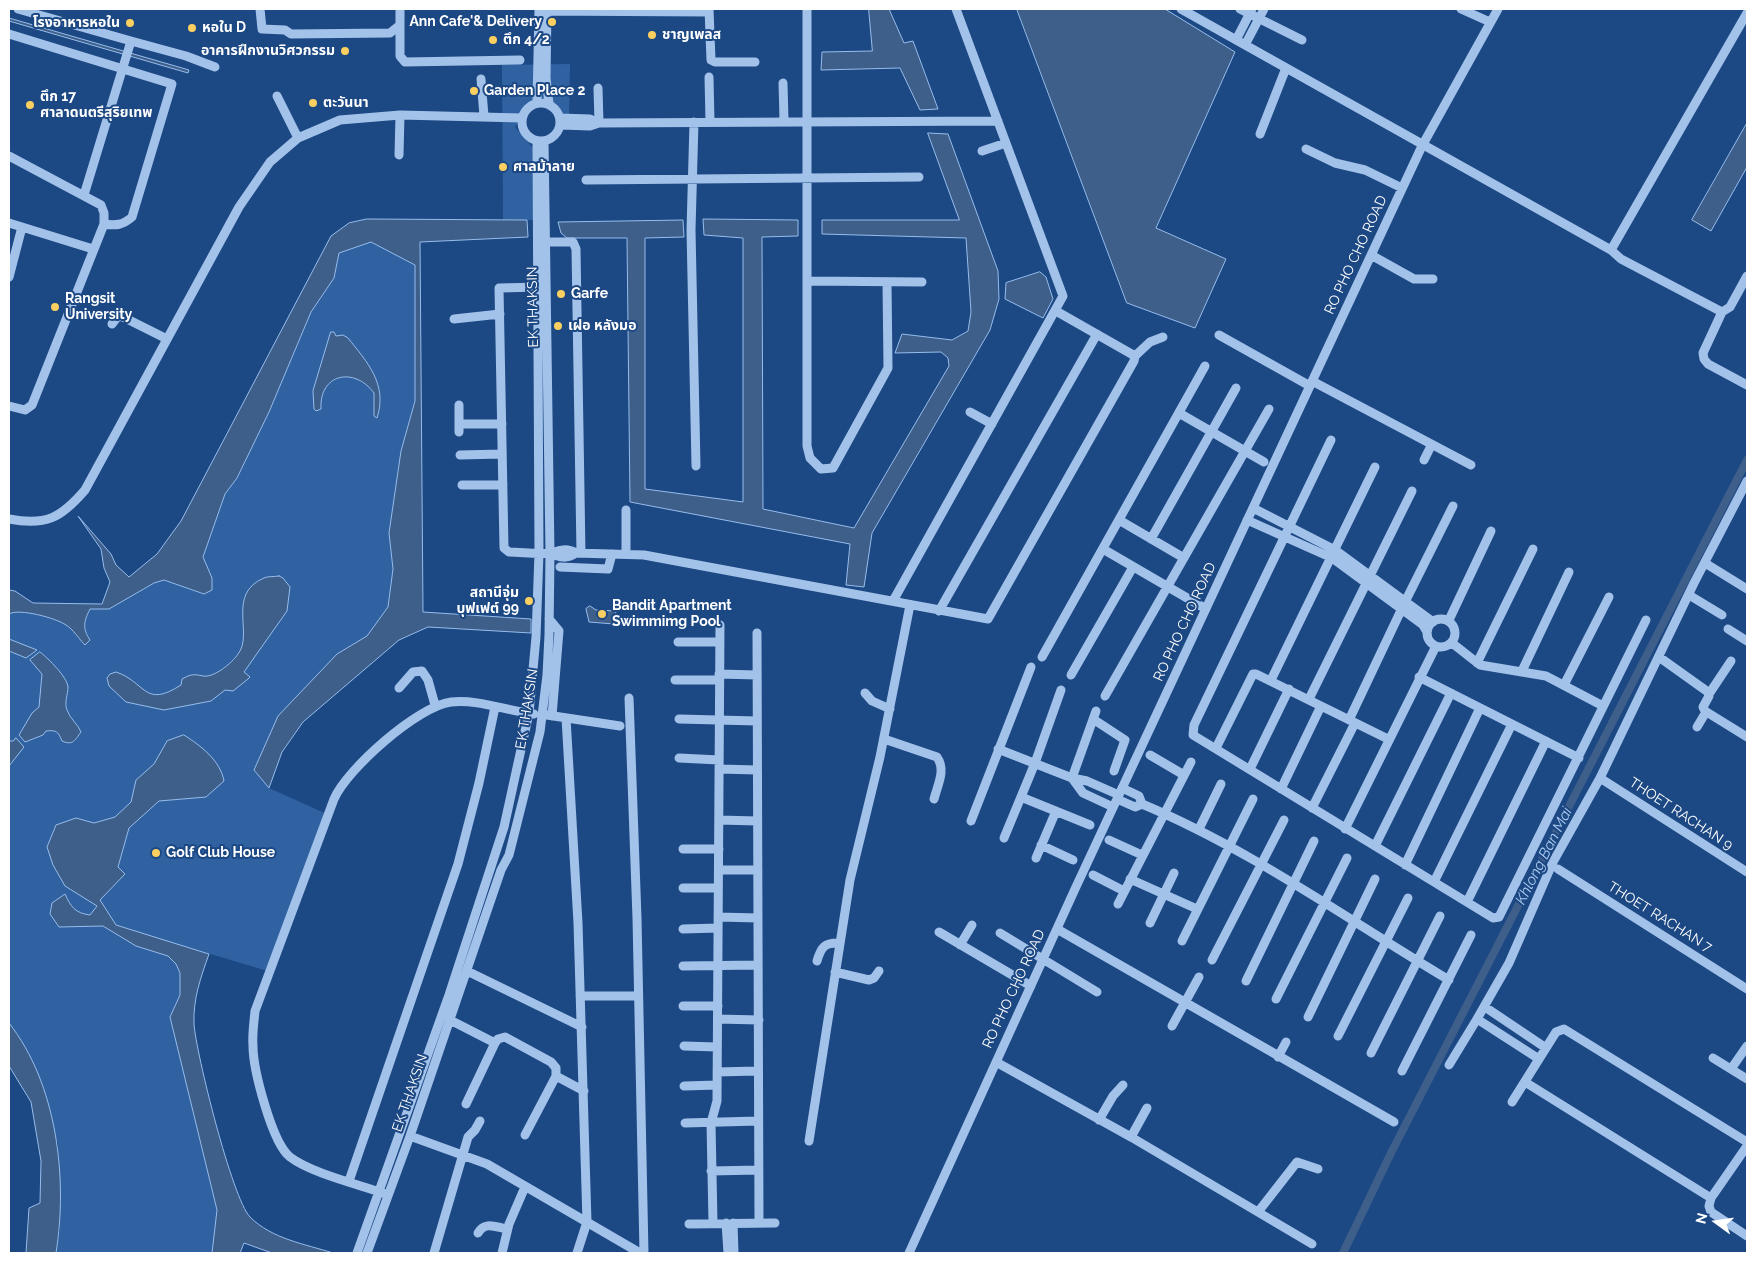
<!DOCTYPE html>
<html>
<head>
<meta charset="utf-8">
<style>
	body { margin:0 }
	#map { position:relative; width:1756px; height:1262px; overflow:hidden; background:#1c4884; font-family:Raleway,sans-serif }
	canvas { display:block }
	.frame { position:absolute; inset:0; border:10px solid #fff; pointer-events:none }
	.north { position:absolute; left:1691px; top:1197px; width:50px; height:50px; -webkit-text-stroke:4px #1c4884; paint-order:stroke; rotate:284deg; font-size:14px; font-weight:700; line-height:20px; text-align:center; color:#fff }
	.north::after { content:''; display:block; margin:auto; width:18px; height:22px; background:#fff; clip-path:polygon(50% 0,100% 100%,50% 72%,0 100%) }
</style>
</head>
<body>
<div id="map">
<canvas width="1756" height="1262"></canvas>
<div class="frame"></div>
<div class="north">N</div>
</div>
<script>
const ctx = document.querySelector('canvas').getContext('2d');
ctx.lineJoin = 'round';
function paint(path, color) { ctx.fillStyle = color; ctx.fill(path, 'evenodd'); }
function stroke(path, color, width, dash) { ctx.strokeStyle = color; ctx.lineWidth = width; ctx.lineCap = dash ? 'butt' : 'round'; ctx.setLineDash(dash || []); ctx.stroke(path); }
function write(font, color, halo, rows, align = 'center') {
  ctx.font = font + ' Raleway,"Noto Sans Thai",sans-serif'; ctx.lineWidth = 4; ctx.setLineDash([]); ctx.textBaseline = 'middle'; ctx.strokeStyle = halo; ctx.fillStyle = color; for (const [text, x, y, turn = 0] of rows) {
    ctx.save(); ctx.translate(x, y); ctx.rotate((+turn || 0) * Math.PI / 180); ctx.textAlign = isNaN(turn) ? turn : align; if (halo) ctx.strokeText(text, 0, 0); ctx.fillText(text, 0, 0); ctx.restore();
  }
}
const green = new Path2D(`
	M570,64L569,122L534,102L515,127L534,149L535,220H503L502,65Z
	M371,242L416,265L415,401L401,451L389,533L393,569L388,607L367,636L337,654L254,770L269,788L329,815L271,972L187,947L180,973V995L170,1017L217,1210L212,1253H56L60,1229L58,1143L16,1033L9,1023V614C20,608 54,618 66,624C71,627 75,634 79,639L89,640C82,628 84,621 90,609H109L154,583L164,580L203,594L212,578L203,557L225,494L237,478L269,412L311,312L334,278L339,252Z`);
const water = new Path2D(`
	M869,9H889L904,43L913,41L938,109L920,110L900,68L821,70L822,52L872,51Z
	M1017,9H1165L1235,52L1156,228L1226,259L1195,328L1127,303Z
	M9,18L189,70L188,73L9,21Z
	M1747,123V167L1711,231L1692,220Z
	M928,133L948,134L998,271L999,299L990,330L872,533L864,587L846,585L850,544L630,502L627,238H567L561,233L558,222L683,220L684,237L645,238V489L743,502V238L704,235L703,219L798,220V236L762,237L763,509L854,528L949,366L948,358L941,352L895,353L902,334L952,340L968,331L971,312L966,238L822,234V220H959Z
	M367,219L527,220L528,237L420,242L423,612L531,619V633L428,627L399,640L303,722L282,752L269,788L254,770L278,716L337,654L367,636L388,607L393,569L389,533L401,451L415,401V265L371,242L339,253L334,278L311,312L269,412L237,478L225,494L203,557L212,578V590L204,594L164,580L154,583L109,609H90C84,621 82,628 90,640L85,645C79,639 73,629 66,625C56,618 19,608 9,614V590L15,591L33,603L102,604L110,582L104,568L101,549L78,516L111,554L116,565L129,577L157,554L181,521L331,236L349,223Z
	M1040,272L1046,277L1053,299L1043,318L1005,299L1006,283Z
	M331,332H334L336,336L343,335L348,338C367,362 388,384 377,418L374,416V393C354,366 319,374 321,409L316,411L314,409L313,391Z
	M279,576L283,578L290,587L287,611L244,672L250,677L248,679L233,691L225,690L211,701L164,710L126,702L109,686L107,678L110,674L116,672C146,682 144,709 181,685L182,679C191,674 194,674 203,676C214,678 232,663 238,654C254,634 226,594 264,578C268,576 274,577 279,576Z
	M590,606L596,610L616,611L614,624L589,622L586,609Z
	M9,639L37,650L26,658L9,651Z
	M40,652C49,659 67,677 68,687C68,694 64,703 67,710C70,719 78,724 81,732C75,740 73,746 62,741C58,731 56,730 46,731L43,735L25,742L19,735L32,713L39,707L42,674L30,660Z
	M184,735C201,746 220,760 224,781L206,797L159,801L129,828L118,867L125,874L100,900L116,925L209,954C201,977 193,998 194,1024C196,1053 232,1198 250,1217C272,1239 305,1244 333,1253H272L244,1243L240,1253H212L217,1210L170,1017L180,995V973L176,964L168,956L136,946L103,926L59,927L50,914L52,903L65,894C71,907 75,913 90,915L97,906L65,886L53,865L47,847L56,825L76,818L94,823L115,817L131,802L136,780L154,764L167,741Z
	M16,738L24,747L9,766V741H13Z
	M9,1023C57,1084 68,1178 56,1253H26L29,1208L40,1203L41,1161L31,1102L9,1066Z`);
const canal = new Path2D(`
	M1343,1253L1391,1153L1747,460`);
const minor = new Path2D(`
	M18,9L131,41
	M260,9L262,29L285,30L291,34L390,33L400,25V9
	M547,9L546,78L549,104
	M709,9L711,60L715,62H755
	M807,9V446L810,458L821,469L833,468L888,368L887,282
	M1181,9L1611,250L1621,259L1722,312
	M1240,9L1302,40
	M1461,9L1490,22
	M539,11L709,12
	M400,25V56L405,62L520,60
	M9,34L172,84L132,217C123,225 116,226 104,224
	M1236,40L1252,9
	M1245,45L1264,9
	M709,77L710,122
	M481,79L484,116
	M783,83L784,120
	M598,88L599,123
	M277,96L298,138
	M522 122a19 19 0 1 1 38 0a19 19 0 1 1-38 0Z
	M537,103L539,9
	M560,118L590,119L597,123
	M694,122L691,230L696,466
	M561,125L590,126L599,123L998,121
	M1260,134L1286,68
	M1306,149L1335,163L1365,170L1402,188
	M982,151L1006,143
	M399,155L400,115
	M9,156L101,205L104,213V224L32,405L25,410L9,406
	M586,180L919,177
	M84,195L131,41L186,56L215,67
	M9,223L93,249
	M546,242H573L576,249L581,553
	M1611,250L1747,13
	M1371,255L1414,279H1433
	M1747,276L1730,307L1722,312L1703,353L1704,359L1708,364L1747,385
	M9,277L22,227
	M808,281L922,282
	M541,287L499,288L504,548L509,552C522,552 537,555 550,553C560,551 565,547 576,553
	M1056,311L1135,356
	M454,319L500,314
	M112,324L118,316L123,317L167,339
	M1219,335L1310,386
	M1312,381L1471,465
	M459,405V432
	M970,412L992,424
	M1179,413L1264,462
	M459,424H502
	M1331,440L1194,725L1193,735L1493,918L1499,917L1646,620
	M460,455L502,454
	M1424,460L1431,446
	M462,485H503
	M1253,508L1335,550L1433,622
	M9,519C46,526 61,518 85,490L239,207L270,162L298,138L340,120L400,115L522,118
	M1119,520L1184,558
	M1247,520L1332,558L1423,625L1427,632
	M1151,539L1236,388
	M1103,549L1206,609
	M550,553C560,558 567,559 576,553L644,555L988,619L1134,361L1135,356L1150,342L1163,337
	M626,553V510
	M1705,563L1747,589
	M560,567L608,569L612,554
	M1689,595L1722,615
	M893,601L1063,296L956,9
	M939,611L1097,334
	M1427 633a14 14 0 1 1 28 0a14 14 0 1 1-28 0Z
	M549,619L559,631L552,716
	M1449,620L1491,531
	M1728,629L1747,641
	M757,633L759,1223
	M678,642H720
	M1452,643L1480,665L1546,676L1603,706
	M1042,657L1205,366
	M1659,657L1708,692L1709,696L1703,707L1705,711L1747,737
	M1477,663L1533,549
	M1522,671L1569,572
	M719,674L757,675
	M1071,675L1133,567
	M1419,677L1579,758
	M675,680H719
	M1271,680L1375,467
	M1564,685L1609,597
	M399,688L413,672L422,671L428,680L435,705
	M865,693L872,701L890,709
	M1709,694L1731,661
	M1105,696L1269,409
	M629,698L637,918L644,1253
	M1309,699L1412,491
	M547,715L620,726
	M566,718L578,923L587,1222L577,1253
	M679,719L757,721
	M1093,719L1125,740L1114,771
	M1349,720L1405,602L1453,506
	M1697,727L1706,712
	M884,739L937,757C946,770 938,784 934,799
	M1216,748L1253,674H1256L1388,739
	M998,749L1072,778L1096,711
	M1150,755L1184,775
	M679,758L719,760
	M719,769L757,770
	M1250,769L1289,689
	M1600,778L1747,872
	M1122,788L1139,796L1142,804
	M1281,789L1321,706
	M1021,797L1090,825
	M1117,799L1135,807L1142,804C1252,850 1348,920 1449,980
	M1113,807L1083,793L1072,778L1087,781L1119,795
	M1312,808L1355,723
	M719,820L757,821
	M971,821L1031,667
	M1199,829L1221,784
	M1345,829L1436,646
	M1004,838L1035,763L1061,690
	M1109,840L1142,855
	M1041,845L1073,860
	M1375,846L1451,693
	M683,849H719
	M1036,858L1056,811
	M1405,865L1480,708
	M1558,869L1747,989
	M719,870H758
	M1093,875L1124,891
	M1130,879L1197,909
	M1434,882L1512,724
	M683,888H718
	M1467,902L1546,741
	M1118,904L1191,762
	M718,917L758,918
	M1150,923L1174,873
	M683,929L718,928
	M1057,929L1394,1122
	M939,932L1031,986
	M1000,933L1097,992
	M1182,941L1253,799
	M960,945L972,925
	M1212,960L1284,820
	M817,961C821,947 825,942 840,943
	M683,966L758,965
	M467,971L582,1027
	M835,972L869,980L874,978L879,971
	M1246,981L1314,841
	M580,996H637
	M1276,999L1347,858
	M683,1006H718
	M1485,1007L1546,1048
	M1308,1017L1375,879
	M718,1019L759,1020
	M450,1020L495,1043
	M1172,1026L1199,977
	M1338,1036L1408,898
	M684,1046L717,1047
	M1371,1053L1440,916
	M1278,1057L1286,1042
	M1713,1058L1747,1079
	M1539,1059L1477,1019L1509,963L1553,862L1600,778L1694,583L1747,481
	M996,1062L1131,1137L1312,1244
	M1449,1065L1477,1019
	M1731,1069L1747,1046
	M1402,1071L1471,935
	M717,1072L757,1071
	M556,1076L584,1091
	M1525,1082L1711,1198
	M684,1086L717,1085
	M1512,1102L1556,1032L1564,1029L1747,1142
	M466,1104L495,1043L498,1039L505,1037L551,1062L556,1068V1076L525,1135
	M1099,1120L1113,1096L1123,1085
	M685,1123L758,1121
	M410,1136L487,1164L640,1253
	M1131,1137L1147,1108
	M809,1141L850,880L880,757L910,605
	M1747,1146L1711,1198L1709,1206L1711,1212L1747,1236
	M711,1171L759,1170
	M349,1181L458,864L479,783L495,707
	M383,1193C357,1184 311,1173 290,1157C272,1143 253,1069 253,1046C252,1034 254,1022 255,1011L334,799C347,769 418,706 451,702C478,699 507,711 534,714
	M1258,1212L1297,1162L1318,1169
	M713,1223L711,1123L717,1101L720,625
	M726,1223L728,1253
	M733,1223L734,1253
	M689,1224L775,1223
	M478,1233C485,1221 495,1227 507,1229
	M357,1253L449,995L504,827L529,713L536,637L539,553L537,141
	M367,1253L410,1136L501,870L509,855L540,732L547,675L549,635L550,553L544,141
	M434,1253L468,1137L475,1130L480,1121
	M502,1253L509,1224L525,1187
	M909,1253L1075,889L1422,146L1498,9`);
const markers = [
	[552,22,5,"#fbd061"],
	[130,23,5,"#fbd061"],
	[192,28,5,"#fbd061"],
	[652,35,5,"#fbd061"],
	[493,40,5,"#fbd061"],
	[345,51,5,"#fbd061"],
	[474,91,5,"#fbd061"],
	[313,103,5,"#fbd061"],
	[30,105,5,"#fbd061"],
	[503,167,5,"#fbd061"],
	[561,294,5,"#fbd061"],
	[55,307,5,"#fbd061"],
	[558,326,5,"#fbd061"],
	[529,601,5,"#fbd061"],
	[602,614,5,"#fbd061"],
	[156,853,5,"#fbd061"]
];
const poiNames = [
	["Ann Cafe'& Delivery",542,22,"right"],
	["โรงอาหารหอใน",120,23,"right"],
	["หอใน D",202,28],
	["ชาญเพลส",662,35],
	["ตึก 4/2",503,40],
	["อาคารฝึกงานวิศวกรรม",335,51,"right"],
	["Garden Place 2",484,91],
	["ตึก 17",40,97],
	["ศาลาดนตรีสุริยเทพ",40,113],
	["ตะวันนา",323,103],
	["ศาลม้าลาย",513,167],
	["Garfe",571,294],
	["Rangsit",65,299],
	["University",65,315],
	["เฝอ หลังมอ",568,326],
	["สถานีจุ่ม",519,593,"right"],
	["บุฟเฟต์ 99",519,609,"right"],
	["Bandit Apartment",612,606],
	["Swimmimg Pool",612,622],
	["Golf Club House",166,853]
];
const streetNames = [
	["RO PHO CHO ROAD",1356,255,-65],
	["EK THAKSIN",533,307,-91],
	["RO PHO CHO ROAD",1185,622,-65],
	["EK THAKSIN",527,709,-81],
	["THOET RACHAN 9",1681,814,33],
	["THOET RACHAN 7",1660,917,32],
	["RO PHO CHO ROAD",1014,989,-65],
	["EK THAKSIN",410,1093,-71]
];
const waterNames = [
	["Khlong Ban Mai",1544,856,-63]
];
paint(green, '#3062a2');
paint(water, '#3f5f8b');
stroke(water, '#96bdec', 1);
stroke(canal, '#3f5f8b', 8);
stroke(minor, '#a3c2ea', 9);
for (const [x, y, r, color] of markers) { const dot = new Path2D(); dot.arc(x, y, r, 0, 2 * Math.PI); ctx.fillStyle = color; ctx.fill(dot); stroke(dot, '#1c4884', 2); }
write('bold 14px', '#fff', '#1c4884', poiNames, 'left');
write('14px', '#fff', '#1c4884', streetNames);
write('italic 15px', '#afcdf2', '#1c4884', waterNames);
</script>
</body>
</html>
